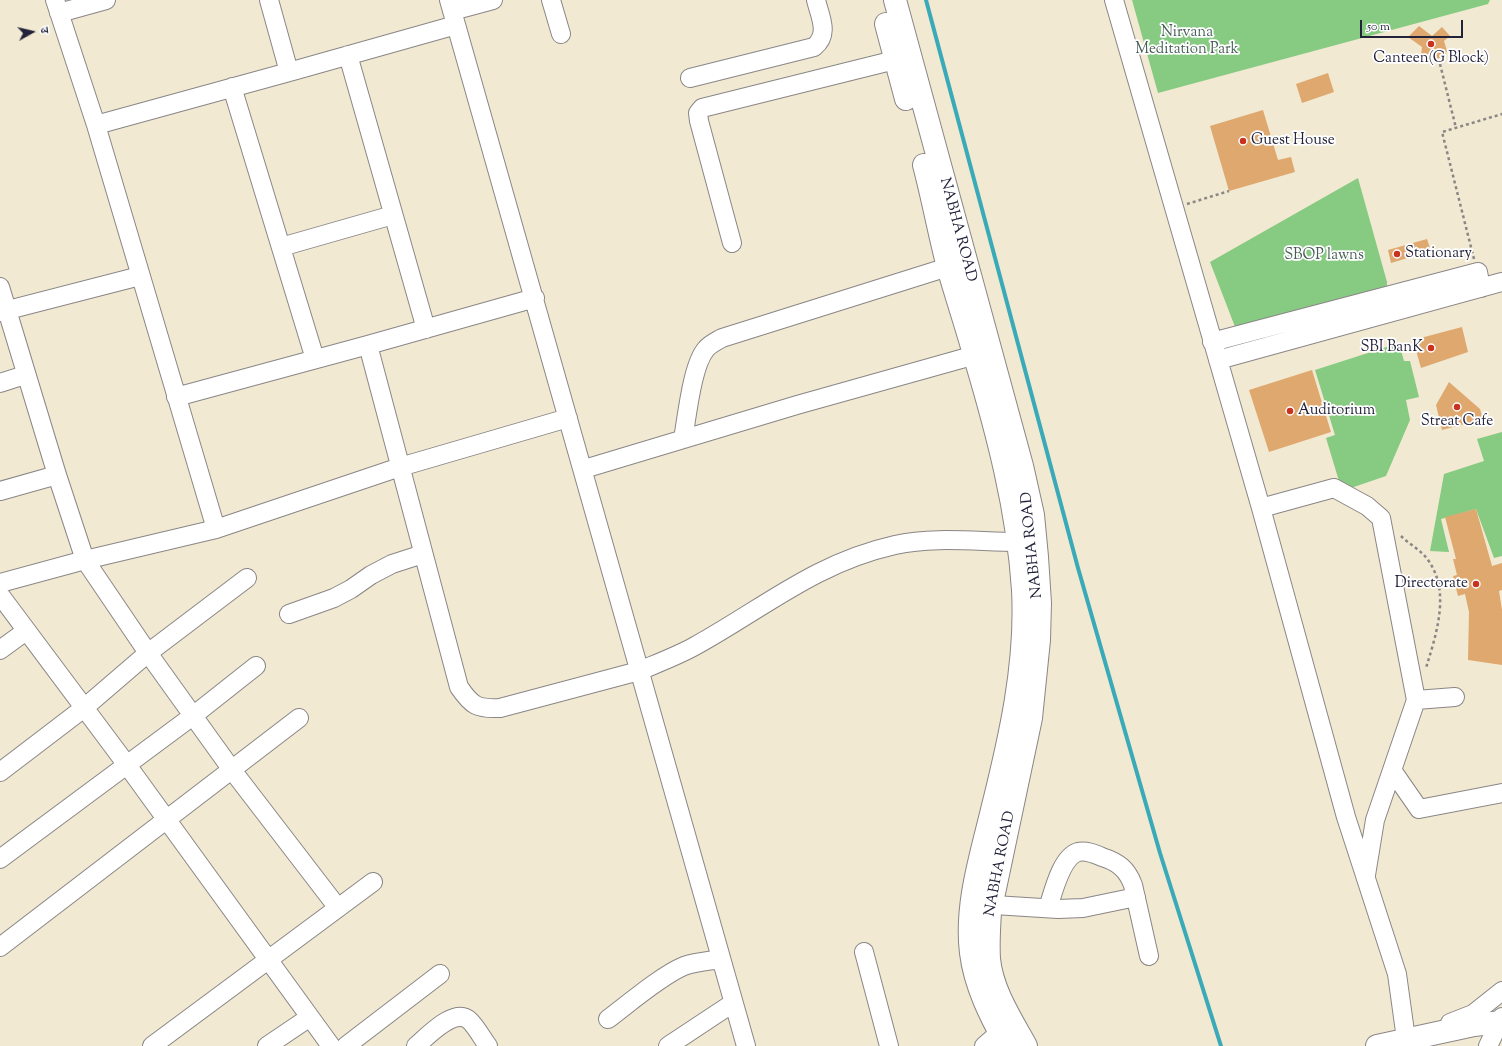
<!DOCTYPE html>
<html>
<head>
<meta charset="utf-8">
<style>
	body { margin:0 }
	#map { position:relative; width:1502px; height:1046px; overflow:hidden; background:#f2e9d2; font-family:"Sorts Mill Goudy","Noto Serif Devanagari",serif }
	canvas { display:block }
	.north { position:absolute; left:12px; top:12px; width:40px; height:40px; -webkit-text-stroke:3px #fff; paint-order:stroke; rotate:82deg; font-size:11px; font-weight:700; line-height:16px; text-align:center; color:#22223b }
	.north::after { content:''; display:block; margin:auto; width:14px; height:18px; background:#22223b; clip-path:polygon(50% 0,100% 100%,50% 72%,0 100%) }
	.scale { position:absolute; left:1360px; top:20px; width:103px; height:18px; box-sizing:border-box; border:2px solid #22223b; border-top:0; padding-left:5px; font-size:12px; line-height:14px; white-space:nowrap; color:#22223b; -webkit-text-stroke:3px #fff; paint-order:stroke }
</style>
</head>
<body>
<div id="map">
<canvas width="1502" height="1046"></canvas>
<div class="north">उ</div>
<div class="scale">50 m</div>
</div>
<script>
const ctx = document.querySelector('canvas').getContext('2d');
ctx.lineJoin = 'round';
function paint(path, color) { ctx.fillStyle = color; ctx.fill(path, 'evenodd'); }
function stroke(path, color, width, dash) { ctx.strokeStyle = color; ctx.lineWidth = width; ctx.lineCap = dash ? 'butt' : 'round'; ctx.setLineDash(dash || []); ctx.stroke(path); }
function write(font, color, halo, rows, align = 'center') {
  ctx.font = font + ' "Sorts Mill Goudy",serif'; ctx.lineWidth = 3.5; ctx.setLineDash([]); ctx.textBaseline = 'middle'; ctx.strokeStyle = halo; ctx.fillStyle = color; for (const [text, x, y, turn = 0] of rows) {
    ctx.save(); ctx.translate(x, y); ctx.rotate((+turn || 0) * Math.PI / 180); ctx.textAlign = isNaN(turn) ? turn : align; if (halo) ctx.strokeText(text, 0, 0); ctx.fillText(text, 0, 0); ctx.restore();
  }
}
const green = new Path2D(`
	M1132,0H1490L1488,4L1158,93Z
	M1358,178L1387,282V291L1237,332L1210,262Z
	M1399,343L1404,361H1410L1419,397L1406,400L1410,420L1386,476L1342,491L1326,438L1335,435L1315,370Z
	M1502,432V556L1494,558L1476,509L1441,519L1449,552L1430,551L1444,474L1484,461L1477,439Z`);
const stream = new Path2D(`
	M926,0L1078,568L1160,853L1221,1046`);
const building = new Path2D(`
	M1419,26L1432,36L1442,27L1450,36L1444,41L1447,51L1444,57L1431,60L1421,55L1422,47L1408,37Z
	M1328,73L1334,92L1302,103L1296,84Z
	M1263,110L1278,160L1291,157L1295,172L1229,191L1210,126Z
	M1427,239L1431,251L1391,263L1388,250Z
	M1462,327L1468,352L1421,368L1413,340Z
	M1312,370L1331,432L1269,452L1249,390Z
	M1449,382L1480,409L1483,419L1442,430L1436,405Z
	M1476,509L1492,566L1502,563V590L1499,591L1502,610V665L1468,660L1469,612L1465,594L1458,596L1453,576L1457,575L1453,559H1456L1445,517Z`);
const path = new Path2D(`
	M1440,64L1456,128
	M1187,204L1229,191
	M1474,259L1442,132L1502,114
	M1401,536C1410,545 1423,551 1430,563C1450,594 1436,635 1426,668`);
const minor = new Path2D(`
	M55,0L96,125L216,529
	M269,0L289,72L456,25
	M449,0L746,1046
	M551,0L561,34
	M1114,0L1261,508L1346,817L1397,974L1406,1039
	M452,11L493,0
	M59,13L106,0
	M348,55L426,329
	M690,78L814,47C830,34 820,17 816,0
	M232,87L315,359
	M96,125L289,72
	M732,243L699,121L698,113L702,108L895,60
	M281,247L393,215
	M0,287L57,475L85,560L148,653L232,770L338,908
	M535,298L368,345L459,687C472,706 477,709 500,708L639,671C658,663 677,656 695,646C764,608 815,563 895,545C935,536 978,542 1019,542
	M0,312L140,276
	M1212,342L1478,272L1481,288
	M1218,360L1502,282
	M0,383L25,375
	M176,397L368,345
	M683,439C687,417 692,365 706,349C710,344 717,341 722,338L948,267
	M584,469L797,405L986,352
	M0,491L57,475
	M1261,508L1334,488L1367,506L1381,518L1416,700L1375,820L1366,875
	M0,583L85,560L216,529L400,467L568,418
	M0,595L127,765L331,1046
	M289,614L334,598L351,589L371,575L392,564L423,554
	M0,650L26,631
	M1416,700L1455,697
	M1392,770L1419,809L1502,793
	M0,772L84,708L148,653L247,578
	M0,859L194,715L256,666
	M978,904L1058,909L1083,908L1136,897
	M1048,908C1053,893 1061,857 1078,852C1086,850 1095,854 1102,857C1118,862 1127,869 1133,885L1149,956
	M0,947L299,718
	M864,952L889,1046
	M608,1019C628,1004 662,975 684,966C696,962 709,961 721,959
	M1450,1023L1473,1014L1502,991
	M152,1046L373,882
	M267,1046L310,1017
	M346,1046L440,974
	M416,1046C428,1036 455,1006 470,1021C477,1028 482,1038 488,1046
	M668,1046L733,1003
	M984,1046L999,1033
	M1488,1046L1502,1017`);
const major = new Path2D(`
	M895,0L1022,466L1033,515L1037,557L1040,603L1039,640L1031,718L990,912C989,928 988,943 989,959C992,990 1011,1019 1026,1046
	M886,24L906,99
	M924,165C933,199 939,233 948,267C956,296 966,325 974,354C997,431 1018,510 1023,590C1027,664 1010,738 992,810C981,856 965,905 971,953C975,986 991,1017 1007,1046
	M1377,1046L1474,1025L1502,1022`);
const markers = [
	[1431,44,4,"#c8321e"],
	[1243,141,4,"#c8321e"],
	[1397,254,4,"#c8321e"],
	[1431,348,4,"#c8321e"],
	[1457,407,4,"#c8321e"],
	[1290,411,4,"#c8321e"],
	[1476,584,4,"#c8321e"]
];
const parkNames = [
	["Nirvana",1187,33],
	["Meditation Park",1187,50],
	["SBOP lawns",1324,256]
];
const poiNames = [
	["Canteen(G Block)",1431,59,"center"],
	["Guest House",1251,141],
	["Stationary",1405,254],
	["SBI BanK",1423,348,"right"],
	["Auditorium",1298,411],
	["Streat Cafe",1457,422,"center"],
	["Directorate",1468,584,"right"]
];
const streetNames = [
	["NABHA ROAD",957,230,75],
	["NABHA ROAD",1033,545,-96],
	["NABHA ROAD",1001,864,-79]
];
paint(green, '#87ca82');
stroke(stream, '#3aaab8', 4);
paint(building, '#dea86e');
stroke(minor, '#8a8686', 20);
stroke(major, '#8a8686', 24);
stroke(path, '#8a8686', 2.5, [3, 3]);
stroke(minor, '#fff', 18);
stroke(major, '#fff', 22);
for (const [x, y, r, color] of markers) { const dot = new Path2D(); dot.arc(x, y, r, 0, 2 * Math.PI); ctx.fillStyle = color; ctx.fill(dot); stroke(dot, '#fff', 1.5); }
write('15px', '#455d54', '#fff', parkNames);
write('15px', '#22223b', '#fff', poiNames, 'left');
write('15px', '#22223b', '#fff', streetNames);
</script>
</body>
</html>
